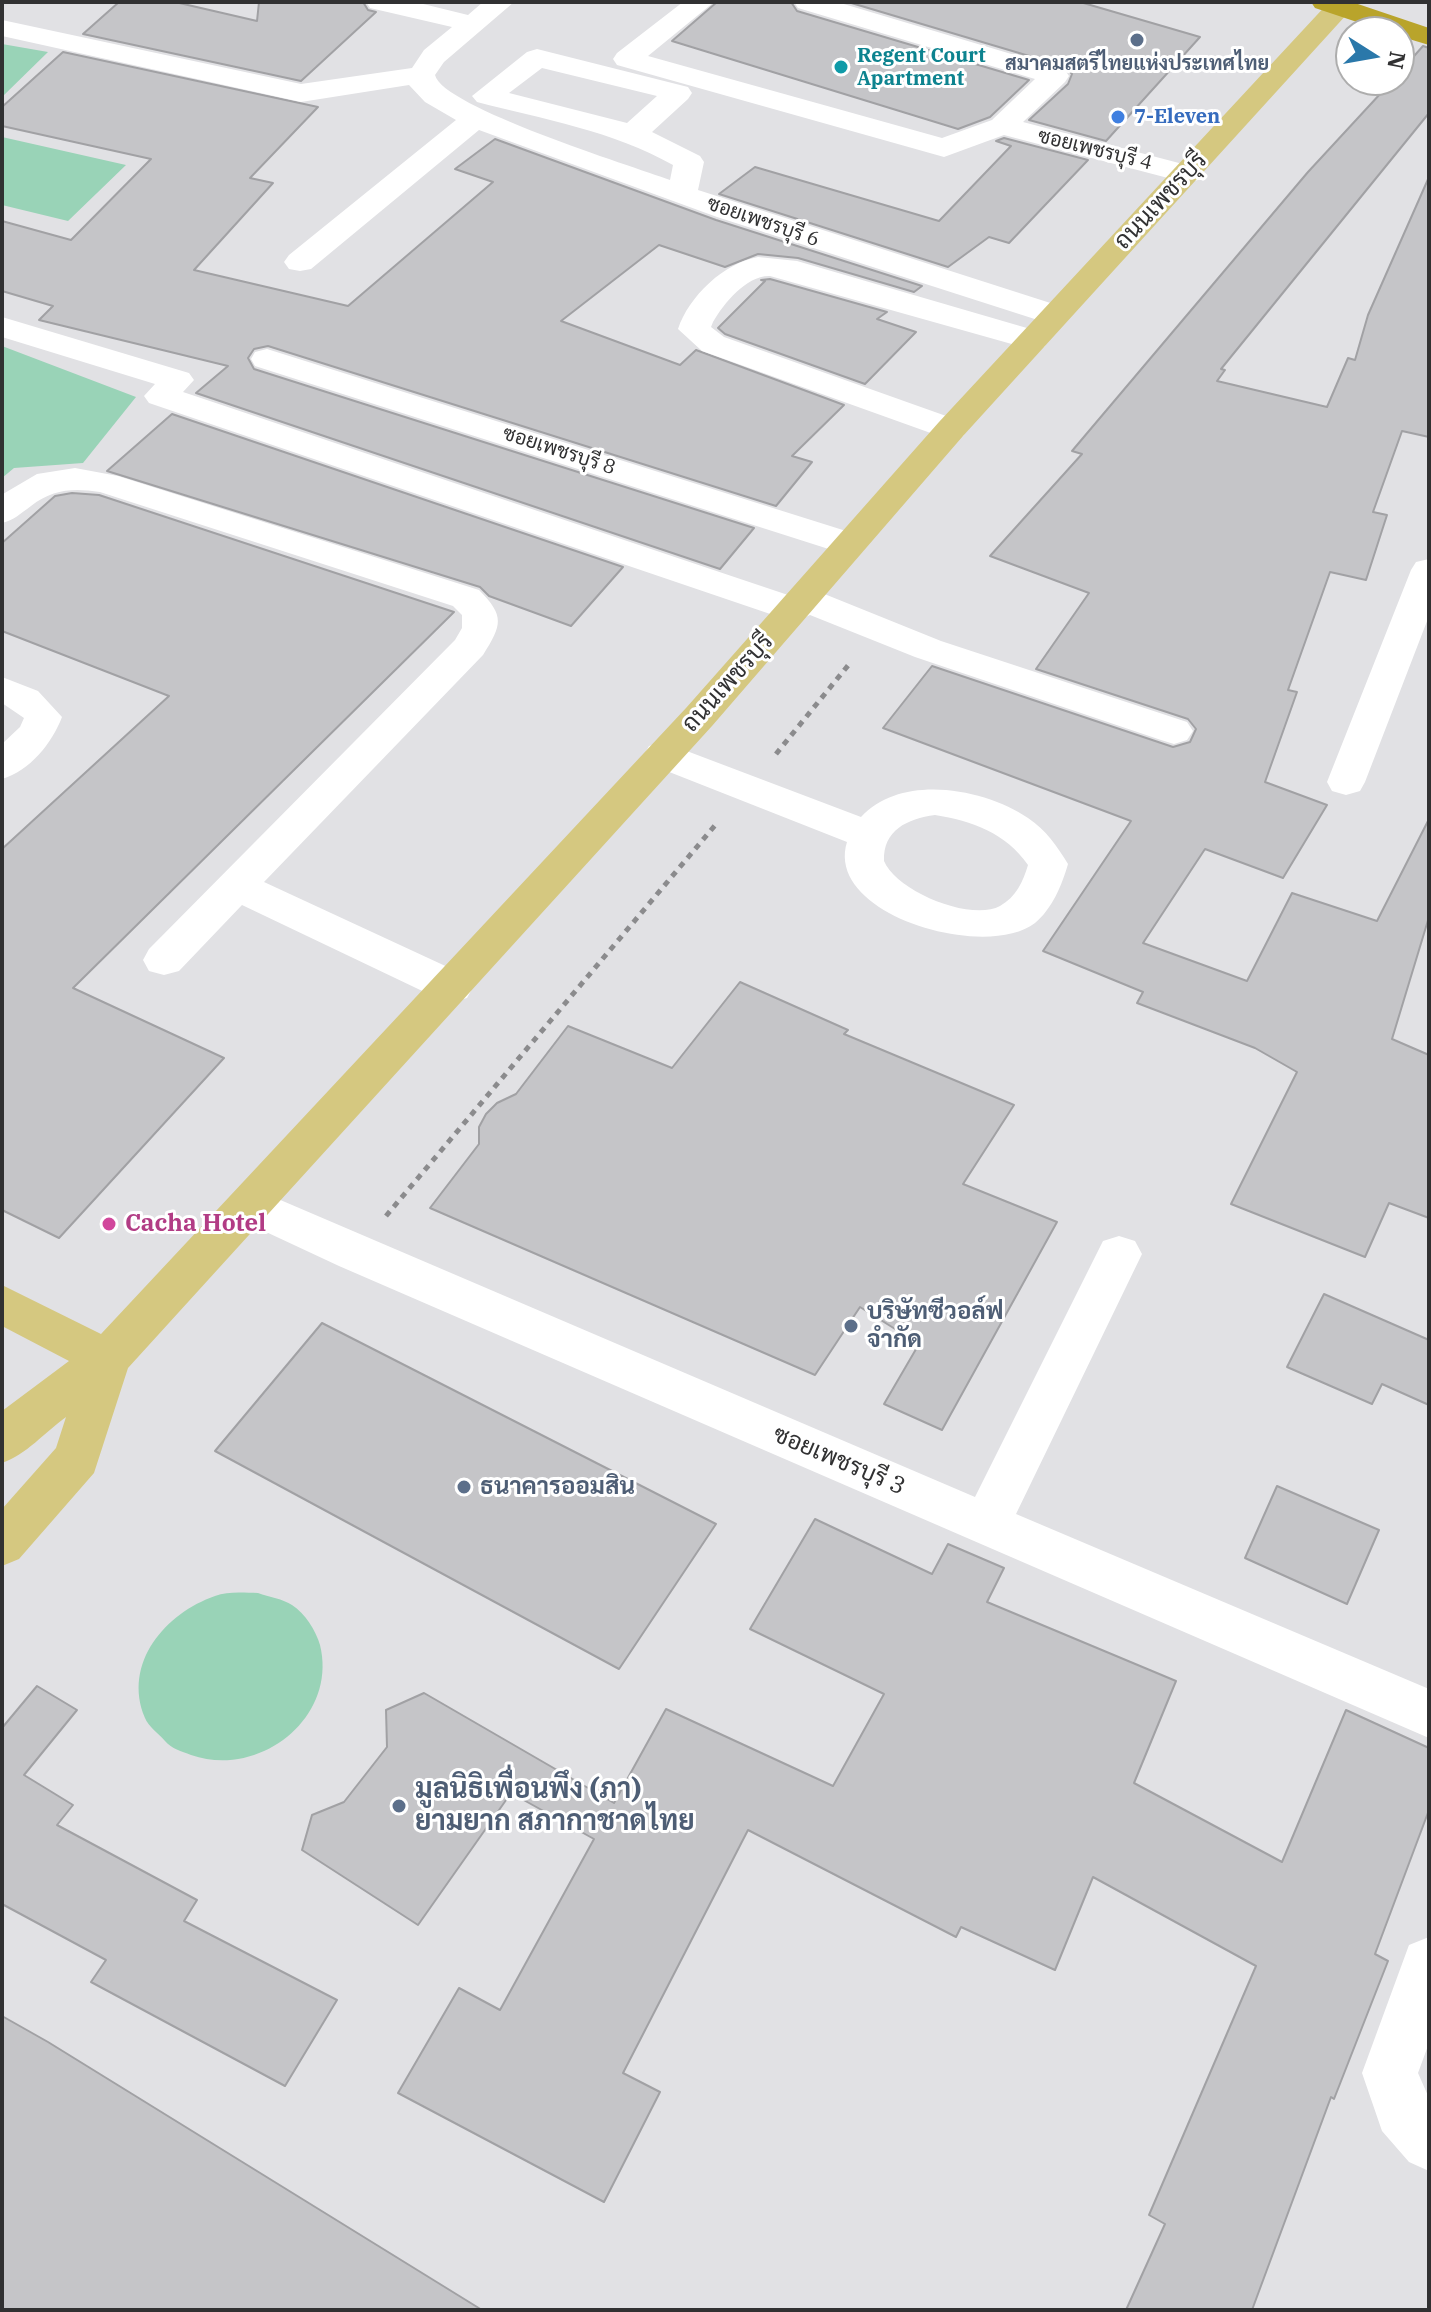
<!DOCTYPE html>
<html>
<head>
<meta charset="utf-8">
<style>
	body { margin:0 }
	#map { position:relative; width:1431px; height:2312px; overflow:hidden; background:#e1e1e4; font-family:"IBM Plex Serif",serif }
	canvas { display:block }
	.frame { position:absolute; inset:0; border:4px solid #313132; pointer-events:none }
	.north { position:absolute; left:1335px; top:16px; width:80px; height:80px; box-sizing:border-box; background:#fff; border:2px solid #adadad; border-radius:50%; rotate:101deg; font-size:22px; font-weight:700; line-height:32px; text-align:center; color:#313132 }
	.north::after { content:''; display:block; margin:auto; width:28px; height:36px; background:#2a78aa; clip-path:polygon(50% 0,100% 100%,50% 72%,0 100%) }
</style>
</head>
<body>
<div id="map">
<canvas width="1431" height="2312"></canvas>
<div class="frame"></div>
<div class="north">N</div>
</div>
<script>
const ctx = document.querySelector('canvas').getContext('2d');
ctx.lineJoin = 'round';
function paint(path, color) { ctx.fillStyle = color; ctx.fill(path, 'evenodd'); }
function stroke(path, color, width, dash) { ctx.strokeStyle = color; ctx.lineWidth = width; ctx.lineCap = dash ? 'butt' : 'round'; ctx.setLineDash(dash || []); ctx.stroke(path); }
function write(font, color, halo, rows, align = 'center') {
  ctx.font = font + ' "IBM Plex Serif",Sarabun,serif'; ctx.lineWidth = 6; ctx.setLineDash([]); ctx.textBaseline = 'middle'; ctx.strokeStyle = halo; ctx.fillStyle = color; for (const [text, x, y, turn = 0] of rows) {
    ctx.save(); ctx.translate(x, y); ctx.rotate((+turn || 0) * Math.PI / 180); ctx.textAlign = isNaN(turn) ? turn : align; if (halo) ctx.strokeText(text, 0, 0); ctx.fillText(text, 0, 0); ctx.restore();
  }
}
const green = new Path2D(`
	M2,44L48,52L2,97Z
	M2,137L126,165L68,221L2,205Z
	M2,346L136,397L83,463L14,468L2,478Z
	M258,1593C269,1597 283,1599 292,1605C305,1613 316,1631 320,1645C338,1718 259,1779 191,1755C181,1751 172,1749 165,1741C159,1734 148,1726 145,1718C122,1663 166,1613 215,1596C228,1591 245,1593 258,1593Z`);
const building = new Path2D(`
	M119,2H175L257,21L259,2H363L368,10L376,12L301,81L83,34Z
	M717,2H791L797,11L1029,80L990,117L958,129L672,41Z
	M848,2H1080L1200,37L1106,141L1029,120L1068,84L1072,74L1066,67Z
	M1423,46L1429,48V113L1221,369L1225,370L1217,381L1327,407L1348,358L1355,360L1368,315L1429,177V437L1402,431L1373,512L1387,515L1366,580L1330,572L1288,690L1297,692L1265,782L1327,805L1283,878L1205,849L1143,943L1247,981L1292,893L1377,921L1429,819V917L1392,1039L1429,1055V1218L1389,1203L1365,1257L1231,1204L1297,1072L1255,1048L1137,1003L1143,992L1043,951L1131,821L883,728L932,666L1173,747L1190,742L1196,729L1188,719L1036,669L1089,593L990,556L1082,454L1072,451L1308,172L1393,80H1399V73Z
	M63,52L318,107L250,178L273,183L194,270L348,306L493,182L455,169L495,139L716,220L922,286L914,292L798,258L758,254L725,267L659,245L561,321L680,365L696,350L844,405L792,456L812,462L776,506L268,346L254,349L248,358L254,369L754,528L720,569L196,393L228,366L39,320L53,306L2,291V221L71,240L151,159L2,126V107Z
	M1004,138L1088,160L1009,243L989,237L948,267L719,194L755,167L939,221L1011,146L996,141Z
	M770,279L887,312L877,319L916,332L865,384L725,334L718,328L765,281L761,280Z
	M172,414L623,567L571,626L489,596L480,587L107,471Z
	M72,493L99,495L454,612L73,988L224,1058L59,1238L2,1210V849L169,696L2,631V543L55,496Z
	M740,982L848,1030L844,1034L1014,1105L963,1184L1057,1222L942,1430L884,1404L919,1344L860,1307L815,1375L430,1208L479,1144V1127L486,1114L497,1103L516,1094L568,1026L672,1068Z
	M1324,1294L1429,1340V1405L1382,1384L1372,1404L1287,1367Z
	M322,1323L716,1524L619,1669L215,1451Z
	M1277,1486L1379,1530L1347,1604L1245,1558Z
	M815,1519L932,1574L948,1544L1004,1568L987,1602L1176,1681L1134,1783L1282,1862L1346,1710L1429,1748V1810L1375,1954L1388,1961L1334,2099L1331,2097L1252,2310H1126L1165,2224L1149,2215L1256,1966L1093,1877L1055,1970L961,1927L956,1937L748,1830L623,2073L660,2092L604,2202L398,2093L459,1988L500,2010L594,1839L511,1793L418,1925L302,1850L312,1815L344,1802L387,1747L386,1710L424,1693L614,1803L666,1709L833,1786L884,1694L750,1629Z
	M37,1686L77,1710L24,1775L73,1805L57,1825L197,1900L184,1921L337,2000L285,2086L91,1982L106,1960L2,1904V1728Z
	M2,2016L48,2042L482,2310H2Z`);
const path = new Path2D(`
	M776,754L850,663
	M386,1216L717,823`);
const minor = new Path2D(`
	M366,2H415L468,15L483,2H514L444,62L435,75C442,107 632,166 670,180L673,165C613,131 543,119 477,102L472,96L527,52L537,49L688,87L692,93L688,99L652,132L700,156L704,162L698,190L1066,308L1071,315L1066,322L1055,325L1044,322L717,217L479,130L311,269L300,271L289,269L284,262L289,255L456,120L425,102L409,85L301,102L2,36V20L301,84L412,68L424,50L452,27L370,8ZM542,68L657,96L627,123L509,93Z
	M683,2H714L648,56L942,138L992,120L1035,79L798,8L794,2H837L1065,70L1069,76L1065,82L1023,122L1198,168L1202,174L1198,180L1187,183L1004,135L944,157L617,65L613,59L617,53Z
	M758,257L797,261L1044,333L1049,340L1044,347L1033,350L770,276C747,275 724,303 713,322L711,327L724,337L963,422L968,429L963,436L951,439L939,436L702,351L678,329C689,296 724,263 758,257Z
	M2,317L189,373L194,380L183,392L788,595L791,591L804,587L817,591L941,641L1187,722L1193,731L1187,740L1174,744L1161,740L915,657L810,615L795,622L782,618L149,403L144,396L155,384L2,337Z
	M267,349L862,536L868,544L862,552L850,555L838,552L255,366L251,359L255,352Z
	M75,468L118,476L479,590C505,616 502,625 483,655L264,882L467,976L473,987L467,998L452,1002L437,998L242,905L179,971L164,975L149,971L143,960L149,949L455,640L462,628V615L453,606L100,492C73,488 53,489 31,506C20,514 14,520 2,523L3,494L37,474Z
	M1429,559V616L1365,782L1360,791L1346,795L1332,791L1327,782L1411,570L1416,562Z
	M2,677L38,691L62,717C52,743 30,771 2,779V744L20,727L24,718L2,703Z
	M663,742L861,817C901,773 984,788 1028,818C1046,830 1057,846 1068,864C1062,885 1052,909 1035,923C986,961 824,915 847,842L649,764L644,755L649,746ZM935,815C972,821 1006,833 1028,865C1023,882 1016,897 1000,906C971,922 896,891 884,861C883,830 907,819 935,815Z
	M250,1187L975,1497L1103,1241L1119,1236L1135,1241L1142,1254L1016,1514L1429,1689V1738L339,1266L234,1217L228,1205L234,1193Z
	M1429,1937V2043L1418,2073L1429,2098V2171L1409,2162L1382,2131L1362,2073L1409,1945Z`);
const major = new Path2D(`
	M1329,2H1358L963,436L712,726L128,1368L94,1473L19,1559L2,1566V1509L56,1448L66,1417C45,1432 26,1455 2,1463V1411L69,1361L2,1326V1285L101,1334L686,708L939,422Z`);
const highway = new Path2D(`
	M1311,2H1352L1429,28V45L1399,36V32H1387L1315,8Z`);
const markers = [
	[1137,40,8,"#5c6f8a"],
	[841,67,8,"#0f9aa8"],
	[1118,117,8,"#3f7fe0"],
	[109,1224,8,"#d1479c"],
	[851,1326,8,"#5c6f8a"],
	[464,1487,8,"#5c6f8a"],
	[399,1806,8,"#5c6f8a"]
];
const farCulturenames = [
	["Regent Court",857,56],
	["Apartment",857,79]
];
const farServicenames = [
	["สมาคมสตรีไทยแห่งประเทศไทย",1137,64]
];
const farShopnames = [
	["7-Eleven",1134,117]
];
const farStreetnames = [
	["ซอยเพชรบุรี 4",1095,150,14],
	["ซอยเพชรบุรี 6",763,222,19],
	["ซอยเพชรบุรี 8",559,451,18]
];
const streetNames = [
	["ถนนเพชรบุรี",1161,201,-47],
	["ถนนเพชรบุรี",728,683,-48],
	["ซอยเพชรบุรี 3",839,1461,23]
];
const hotelNames = [
	["Cacha Hotel",125,1224]
];
const serviceNames = [
	["บริษัทซีวอล์ฟ",867,1312],
	["จำกัด",867,1340],
	["ธนาคารออมสิน",480,1487]
];
const nearServicenames = [
	["มูลนิธิเพื่อนพึง (ภา)",415,1790],
	["ยามยาก สภากาชาดไทย",415,1822]
];
paint(green, '#99d3b7');
paint(building, '#c5c5c8');
stroke(building, '#a1a1a4', 2);
stroke(path, '#8b8b8d', 5, [6, 6]);
paint(minor, '#fff');
paint(major, '#d5c880');
paint(highway, '#b9a42b');
for (const [x, y, r, color] of markers) { const dot = new Path2D(); dot.arc(x, y, r, 0, 2 * Math.PI); ctx.fillStyle = color; ctx.fill(dot); stroke(dot, '#fff', 3); }
write('bold 20px', '#0d838f', '#fff', farCulturenames, 'left');
write('bold 20px', '#4e5e75', '#fff', farServicenames);
write('bold 20px', '#366cbe', '#fff', farShopnames, 'left');
write('20px', '#313132', '#fff', farStreetnames);
write('24px', '#313132', '#fff', streetNames);
write('bold 24px', '#b23c85', '#fff', hotelNames, 'left');
write('bold 24px', '#4e5e75', '#fff', serviceNames, 'left');
write('bold 28px', '#4e5e75', '#fff', nearServicenames, 'left');
</script>
</body>
</html>
